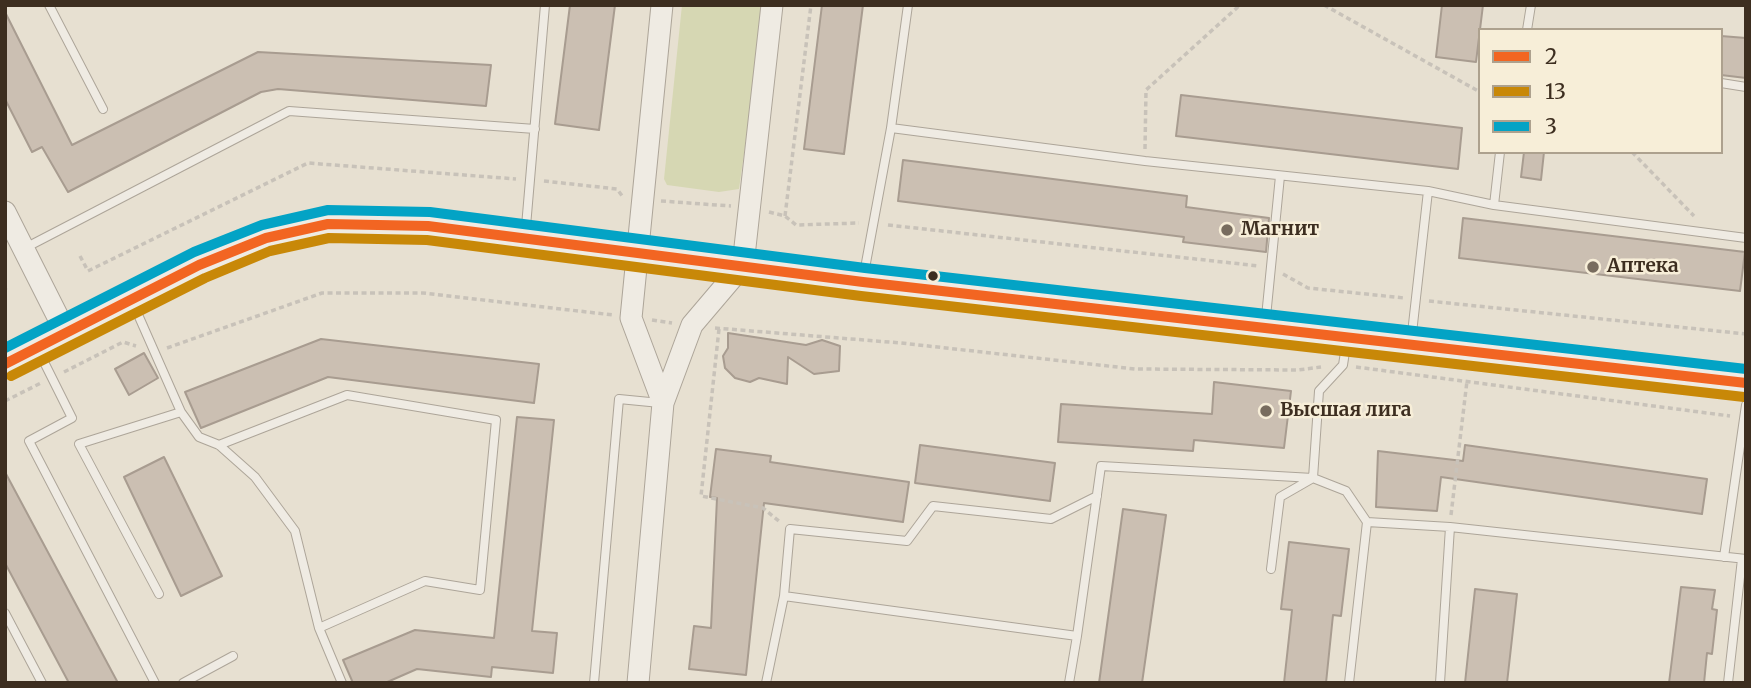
<!DOCTYPE html>
<html>
<head>
<meta charset="utf-8">
<style>
	body { margin:0 }
	#map { position:relative; width:1751px; height:688px; overflow:hidden; background:#e7e0d1; font-family:Merriweather,serif }
	canvas { display:block }
	.frame { position:absolute; inset:0; border:7px solid #3d2e20; pointer-events:none }
	.legend { position:absolute; left:1478px; top:28px; width:245px; height:126px; box-sizing:border-box; background:#f7eed8; border:2px solid #ada18e; margin:0; padding:9px 12px; list-style:none; font-size:21px; color:#3d2e20 }
	.legend li { display:flex; align-items:center; gap:14px; height:35px }
	.legend b { width:35px; border:2px solid #ada18e }
</style>
</head>
<body>
<div id="map">
<canvas width="1751" height="688"></canvas>
<div class="frame"></div>
<ul class="legend">
<li><b style="height:9px;background:#f26522"></b>2</li>
<li><b style="height:9px;background:#c88808"></b>13</li>
<li><b style="height:9px;background:#03a3c5"></b>3</li>
</ul>
</div>
<script>
const ctx = document.querySelector('canvas').getContext('2d');
ctx.lineJoin = 'round';
function paint(path, color) { ctx.fillStyle = color; ctx.fill(path, 'evenodd'); }
function stroke(path, color, width, dash) { ctx.strokeStyle = color; ctx.lineWidth = width; ctx.lineCap = dash ? 'butt' : 'round'; ctx.setLineDash(dash || []); ctx.stroke(path); }
function write(font, color, halo, rows, align = 'center') {
  ctx.font = font + ' Merriweather,serif'; ctx.lineWidth = 5; ctx.setLineDash([]); ctx.textBaseline = 'middle'; ctx.strokeStyle = halo; ctx.fillStyle = color; for (const [text, x, y, turn = 0] of rows) {
    ctx.save(); ctx.translate(x, y); ctx.rotate((+turn || 0) * Math.PI / 180); ctx.textAlign = isNaN(turn) ? turn : align; if (halo) ctx.strokeText(text, 0, 0); ctx.fillText(text, 0, 0); ctx.restore();
  }
}
const green = new Path2D(`
	M682,5H765L739,189L719,192L667,185L664,179Z`);
const building = new Path2D(`
	M570,5H615L599,130L555,124Z
	M822,5H863L844,154L804,149Z
	M1442,5H1483L1476,62L1436,57Z
	M5,12L72,145L258,52L491,65L486,106L278,89L261,92L68,192L42,147L32,152L5,99Z
	M1721,36L1746,38V78L1721,75Z
	M1181,95L1462,128L1458,169L1176,136Z
	M1524,152H1544L1541,180L1521,177Z
	M903,160L1187,196L1186,207L1269,218L1266,252L1183,242L1184,237L898,201Z
	M1463,218L1745,252L1740,291L1459,258Z
	M728,333L806,345L822,340L840,346L839,371L814,374L788,357L787,384L759,378L750,382L735,378L725,368L723,356L728,348Z
	M321,339L539,364L534,403L328,377L201,428L185,392Z
	M144,353L158,378L129,395L115,369Z
	M1214,382L1291,391L1284,448L1194,440L1193,451L1058,442L1061,404L1212,414Z
	M517,417L554,420L532,631L557,633L553,673L492,667L491,677L417,669L385,683H353L343,660L415,630L494,638Z
	M920,445L1055,463L1050,501L915,483Z
	M1465,445L1707,479L1702,514L1441,477L1437,511L1376,507L1378,451L1463,461Z
	M716,449L771,456L770,462L909,482L903,522L764,503L746,675L689,669L694,626L711,628L717,498L710,497Z
	M164,457L222,576L181,596L124,477Z
	M5,472L118,683H69L5,563Z
	M1123,509L1166,515L1142,683H1099Z
	M1289,542L1349,549L1341,616L1333,615L1326,683H1284L1292,610L1281,609Z
	M1681,587L1715,590L1712,609L1717,610L1712,654L1707,653L1704,683H1669Z
	M1475,589L1517,594L1507,683H1465Z`);
const path = new Path2D(`
	M1324,5L1480,92
	M1145,149L1146,90L1240,5
	M1632,152L1694,216
	M544,181L617,189L623,197
	M661,201L731,206
	M769,212L785,216L796,225L859,223
	M785,216L811,5
	M888,225L1259,266
	M80,256L88,271L308,163L516,179
	M1283,274L1308,288L1404,298
	M5,290L6,288
	M1429,301L1746,334
	M652,320L672,323
	M715,328L901,343L1135,369L1298,370L1321,367
	M719,329L701,496L763,508L780,522
	M167,348L322,293H423L613,315
	M1356,367L1730,416
	M64,372L123,342L136,346
	M5,401L41,383
	M1451,515L1467,381`);
const service = new Path2D(`
	M49,5L103,109
	M1527,30L1531,5
	M1721,83L1746,87
	M891,128L1145,161L1428,191L1494,205L1746,238
	M1494,205L1500,152
	M525,238L545,5
	M25,248L289,111L535,129
	M863,279L891,128L908,5
	M132,301L181,412L199,437L219,445L255,477L295,531L319,628L342,683
	M1265,327L1280,176
	M1347,339L1343,365L1319,391L1313,478L1346,491L1367,522L1450,527L1746,559
	M1411,342L1428,191
	M38,350L72,418L29,441L155,683
	M219,445L347,395L496,420L480,590L425,581L319,628
	M1724,557L1746,405
	M1271,569L1280,497L1313,478
	M159,594L79,444L181,412
	M784,596L1077,636L1101,466L1313,478
	M5,613L42,683
	M183,683L233,656
	M594,683L619,399L660,403
	M766,683L784,596L790,529L907,541L933,506L1051,519L1097,496
	M1069,683L1077,636
	M1349,683L1367,522
	M1440,683L1450,527
	M1728,683L1742,559`);
const tertiary = new Path2D(`
	M662,5L631,318L663,403
	M5,212L66,333
	M638,683L663,403L692,325L743,265L772,5`);
const secondary = new Path2D(`
	M5,364L199,265L266,238L328,224L428,226L863,282L1746,383`);
const bus1 = new Path2D(`
	M5,364L199,265L266,238L328,224L428,226L863,282L1746,383`);
const bus2 = new Path2D(`
	M11,376L205,278L270,251L329,238L427,240L861,296L1744,397`);
const bus3 = new Path2D(`
	M5,348L194,252L262,225L328,210L430,212L865,268L1746,369`);
const markers = [
	[1227,230,7,"#786c5e"],
	[1593,267,7,"#786c5e"],
	[933,276,6,"#3d2e20"],
	[1266,411,7,"#786c5e"]
];
const poiNames = [
	["Магнит",1241,230],
	["Аптека",1607,267],
	["Высшая лига",1280,411]
];
paint(green, '#d6d7b3');
paint(building, '#cbbfb2');
stroke(building, '#a89c90', 2);
stroke(service, '#ada599', 10);
stroke(tertiary, '#ada599', 23);
stroke(secondary, '#9c958a', 24);
stroke(path, '#c8c2b9', 3.5, [5, 3.5]);
stroke(service, '#efebe3', 8);
stroke(tertiary, '#efebe3', 21);
stroke(secondary, '#efebe3', 23);
stroke(bus1, '#f26522', 10);
stroke(bus2, '#c88808', 10);
stroke(bus3, '#03a3c5', 10);
for (const [x, y, r, color] of markers) { const dot = new Path2D(); dot.arc(x, y, r, 0, 2 * Math.PI); ctx.fillStyle = color; ctx.fill(dot); stroke(dot, '#f7eed8', 2.5); }
write('bold 19px', '#3d2e20', '#f7eed8', poiNames, 'left');
</script>
</body>
</html>
